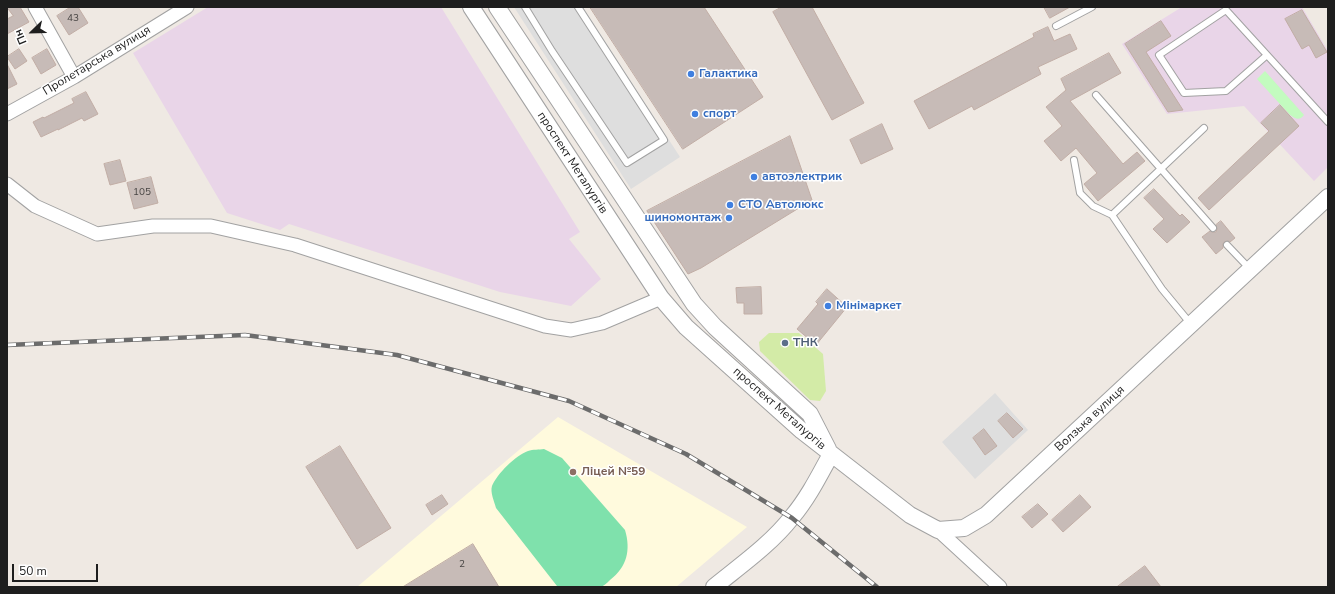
<!DOCTYPE html>
<html>
<head>
<meta charset="utf-8">
<style>
	body { margin:0 }
	#map { position:relative; width:1335px; height:594px; overflow:hidden; background:#efe9e3; font-family:"Nunito Sans",sans-serif }
	canvas { display:block }
	.frame { position:absolute; inset:0; border:8px solid #1e1e1e; pointer-events:none }
	.north { position:absolute; left:12px; top:12px; width:40px; height:40px; -webkit-text-stroke:3px #fff; paint-order:stroke; rotate:247deg; font-size:11px; font-weight:700; line-height:16px; text-align:center; color:#1e1e1e }
	.north::after { content:''; display:block; margin:auto; width:14px; height:18px; background:#1e1e1e; clip-path:polygon(50% 0,100% 100%,50% 72%,0 100%) }
	.scale { position:absolute; left:12px; top:564px; width:86px; height:18px; box-sizing:border-box; border:2px solid #1e1e1e; border-top:0; padding-left:5px; font-size:12px; line-height:14px; white-space:nowrap; color:#1e1e1e; -webkit-text-stroke:3px #fff; paint-order:stroke }
</style>
</head>
<body>
<div id="map">
<canvas width="1335" height="594"></canvas>
<div class="frame"></div>
<div class="north">Пн</div>
<div class="scale">50 m</div>
</div>
<script>
const ctx = document.querySelector('canvas').getContext('2d');
ctx.lineJoin = 'round';
function paint(path, color) { ctx.fillStyle = color; ctx.fill(path, 'evenodd'); }
function stroke(path, color, width, dash) { ctx.strokeStyle = color; ctx.lineWidth = width; ctx.lineCap = dash ? 'butt' : 'round'; ctx.setLineDash(dash || []); ctx.stroke(path); }
function write(font, color, halo, rows, align = 'center') {
  ctx.font = font + ' "Nunito Sans",sans-serif'; ctx.lineWidth = 3; ctx.setLineDash([]); ctx.textBaseline = 'middle'; ctx.strokeStyle = halo; ctx.fillStyle = color; for (const [text, x, y, turn = 0] of rows) {
    ctx.save(); ctx.translate(x, y); ctx.rotate((+turn || 0) * Math.PI / 180); ctx.textAlign = isNaN(turn) ? turn : align; if (halo) ctx.strokeText(text, 0, 0); ctx.fillText(text, 0, 0); ctx.restore();
  }
}
const industrial = new Path2D(`
	M208,7H441L580,232L569,239L601,279L571,306L500,292L289,224L280,230L227,213L133,53Z
	M1182,7H1302L1328,51V167L1314,181L1244,106L1167,114L1122,44Z`);
const education = new Path2D(`
	M558,417L747,527L676,587H357Z`);
const grass = new Path2D(`
	M769,333H799L823,354L826,391L820,401L810,400L760,351L759,342Z`);
const park = new Path2D(`
	M1265,71L1304,115C1299,121 1296,119 1290,115L1257,79Z`);
const pitch = new Path2D(`
	M544,449L562,458L625,530C631,550 627,567 610,580C607,583 604,586 600,587C587,589 573,587 560,587L557,586L496,508C494,501 490,492 492,486C497,474 516,455 528,451C533,449 539,450 544,449Z`);
const parking = new Path2D(`
	M514,7H583L680,157L631,189Z
	M995,393L1028,430L975,479L942,442Z`);
const building = new Path2D(`
	M7,7H20L29,22L7,34V19L13,16Z
	M71,7H78L88,23L69,35L57,16Z
	M590,7H704L763,97L683,149Z
	M782,7H812L864,103L832,120L773,12Z
	M1044,7H1070L1050,18Z
	M1302,10L1327,52L1316,58L1309,45L1302,49L1285,19Z
	M1161,21L1171,36L1146,52L1183,110L1168,112L1125,44Z
	M1048,27L1054,41L1070,34L1077,49L1038,67L1041,74L974,110L972,106L929,129L914,101L1034,37L1033,34Z
	M19,49L27,61L15,69L7,57Z
	M47,49L56,65L41,74L32,58Z
	M1109,53L1121,73L1070,101L1123,164L1137,152L1145,161L1098,201L1084,184L1097,173L1076,148L1061,161L1044,141L1062,126L1046,107L1066,90L1061,79Z
	M7,64L17,84L7,89Z
	M86,92L98,114L84,121L82,118L58,130V129L41,137L33,122L43,117L44,118L74,103L72,99Z
	M1280,105L1299,126L1209,210L1198,198L1269,131L1261,123Z
	M882,124L893,149L861,164L850,140Z
	M790,136L812,200L701,268L688,274L647,211Z
	M120,160L126,181L110,185L104,164Z
	M151,177L158,203L134,209L127,183Z
	M1154,189L1180,216L1182,214L1190,222L1167,243L1153,229L1164,219L1144,198Z
	M1221,221L1235,238L1230,242L1228,241L1224,242L1223,244V248L1216,254L1202,237L1210,231L1212,232H1216L1217,229L1216,225Z
	M761,287L762,314H744V303H737L736,288Z
	M827,289L847,307L816,345L797,329L818,304L816,302Z
	M1007,413L1023,429L1013,438L998,421Z
	M984,429L997,446L985,455L973,438Z
	M340,446L391,528L357,549L306,467Z
	M442,495L448,504L432,515L426,505Z
	M1080,495L1091,507L1063,532L1052,520Z
	M1038,504L1048,514L1032,528L1022,517Z
	M473,544L499,587H403Z
	M1145,566L1161,587H1117Z`);
const service = new Path2D(`
	M525,7L552,51L627,163L664,140L578,7
	M1056,26L1092,7
	M1267,55L1226,91L1184,93L1159,55L1226,10L1328,122
	M1096,95L1213,228
	M1074,160L1080,193L1093,206L1112,215L1162,289L1190,323
	M1112,215L1204,128
	M1227,245L1249,268`);
const minor = new Path2D(`
	M35,7L74,77
	M7,114L74,77L187,7
	M7,184L35,206L97,234L153,226H211L295,245L545,326L571,330L602,323L661,298
	M938,530L1000,587`);
const tertiary = new Path2D(`
	M471,7L661,298L686,327L802,431L910,515L938,530L964,528L986,515L1328,197
	M497,7L694,304L715,327L810,414L828,449
	M714,587C741,565 771,544 792,517C808,498 819,476 831,454`);
const rail = new Path2D(`
	M7,345L245,335L397,355L569,401L686,454L792,518L877,587`);
const markers = [
	[691,74,4,"#3f7fe0"],
	[695,114,4,"#3f7fe0"],
	[754,177,4,"#3f7fe0"],
	[730,205,4,"#3f7fe0"],
	[729,218,4,"#3f7fe0"],
	[828,306,4,"#3f7fe0"],
	[785,343,4,"#5c6f8a"],
	[573,472,4,"#8d6e63"]
];
const numberNames = [
	["43",73,19],
	["105",142,193],
	["2",462,565]
];
const streetNames = [
	["Пролетарська вулиця",97,61,-31],
	["проспект Металургів",572,163,57],
	["проспект Металургів",779,409,41],
	["Волзька вулиця",1090,419,-43]
];
const shopNames = [
	["Галактика",699,74],
	["спорт",703,114],
	["автоэлектрик",762,177],
	["СТО Автолюкс",738,205],
	["шиномонтаж",721,218,"right"],
	["Мінімаркет",836,306]
];
const serviceNames = [
	["ТНК",793,343]
];
const educationNames = [
	["Ліцей №59",581,472]
];
paint(industrial, '#e9d5e8');
paint(education, '#fffadd');
paint(grass, '#d3eba7');
paint(park, '#c3fbbf');
paint(pitch, '#7fe1ac');
paint(parking, '#dedede');
paint(building, '#c7bbb7');
stroke(building, '#c1ada5', 1);
stroke(service, '#a2a2a2', 8);
stroke(minor, '#a2a2a2', 15);
stroke(tertiary, '#a2a2a2', 18);
stroke(service, '#fff', 6);
stroke(minor, '#fff', 13);
stroke(tertiary, '#fff', 16);
stroke(rail, '#6c6c6c', 4.5);
stroke(rail, '#fff', 3, [9]);
for (const [x, y, r, color] of markers) { const dot = new Path2D(); dot.arc(x, y, r, 0, 2 * Math.PI); ctx.fillStyle = color; ctx.fill(dot); stroke(dot, '#fff', 1.5); }
write('10px', '#484544', null, numberNames);
write('12px', '#1e1e1e', '#fff', streetNames);
write('bold 12px', '#366cbe', '#fff', shopNames, 'left');
write('bold 12px', '#4e5e75', '#fff', serviceNames, 'left');
write('bold 12px', '#785e54', '#fff', educationNames, 'left');
</script>
</body>
</html>
